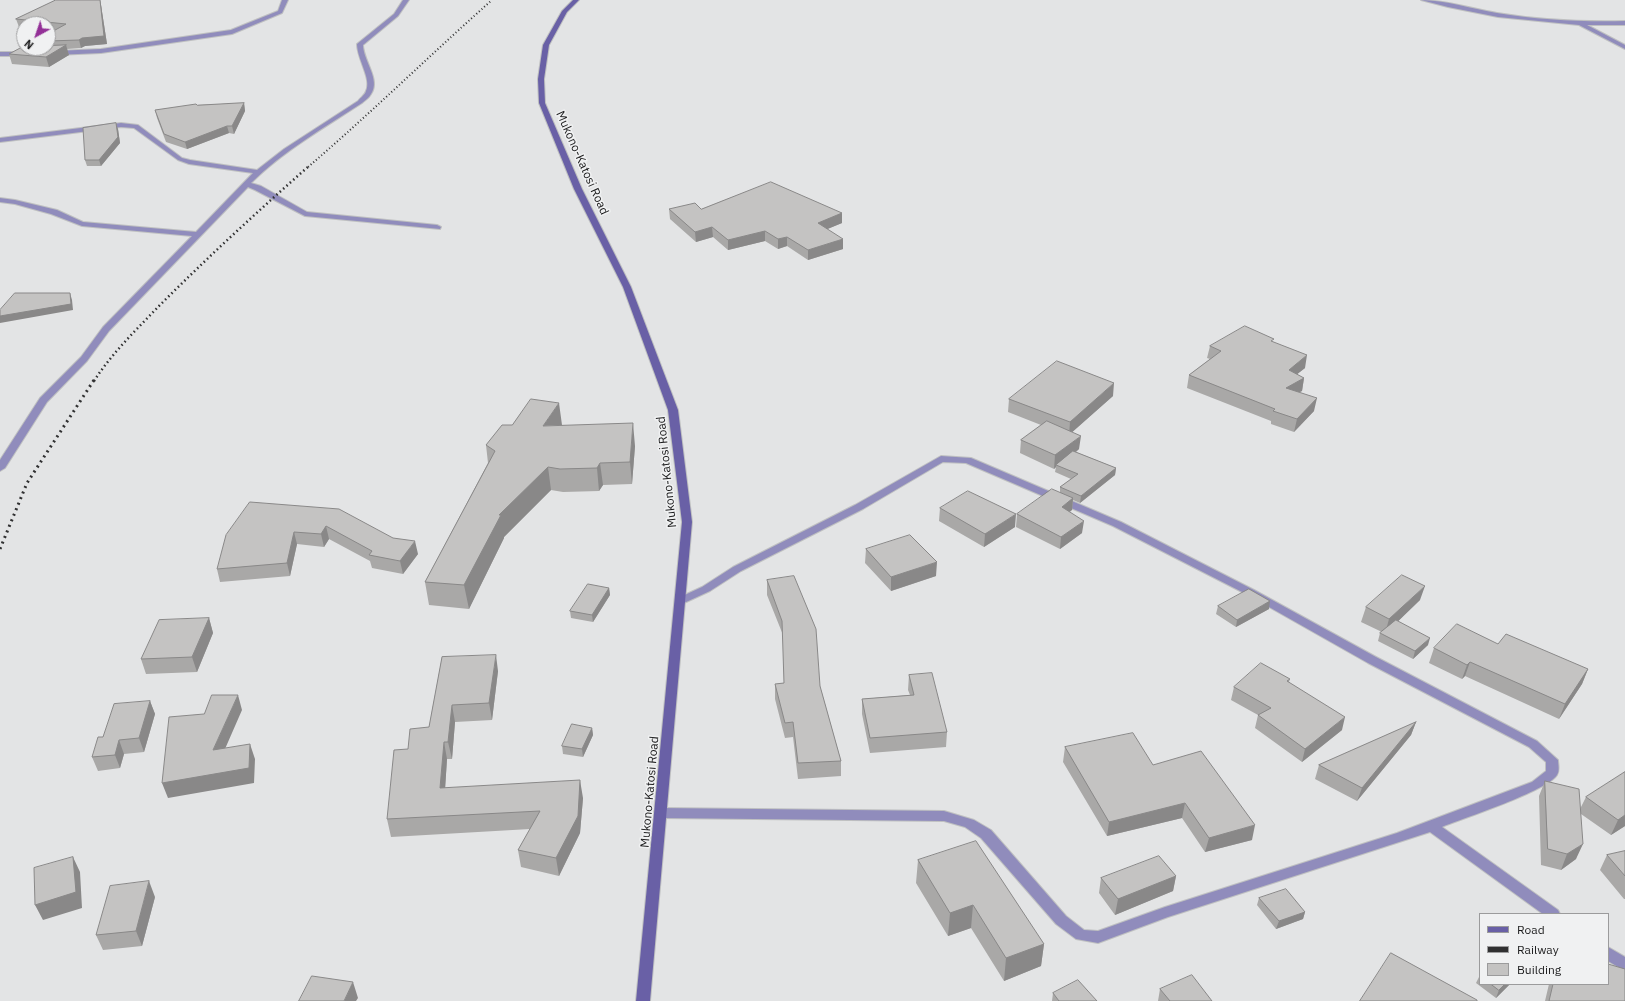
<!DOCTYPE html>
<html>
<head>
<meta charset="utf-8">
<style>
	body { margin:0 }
	#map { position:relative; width:1625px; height:1001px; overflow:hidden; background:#e3e4e5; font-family:"IBM Plex Sans",sans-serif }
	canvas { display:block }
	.legend { position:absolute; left:1479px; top:913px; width:130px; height:72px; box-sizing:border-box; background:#f0f1f2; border:1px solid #9b9b9c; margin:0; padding:5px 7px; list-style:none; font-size:12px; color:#1b1b1c }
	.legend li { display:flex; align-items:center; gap:8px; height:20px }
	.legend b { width:20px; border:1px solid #9b9b9c }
	.north { position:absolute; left:16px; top:16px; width:40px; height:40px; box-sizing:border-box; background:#f0f1f2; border:1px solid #9b9b9c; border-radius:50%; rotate:220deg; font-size:11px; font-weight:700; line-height:16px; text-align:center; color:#1b1b1c }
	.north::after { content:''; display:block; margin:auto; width:14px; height:18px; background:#933097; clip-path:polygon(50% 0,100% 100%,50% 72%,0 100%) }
</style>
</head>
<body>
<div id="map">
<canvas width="1625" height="1001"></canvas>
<ul class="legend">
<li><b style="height:5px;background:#6960a6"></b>Road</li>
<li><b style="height:5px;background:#303031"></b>Railway</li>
<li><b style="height:11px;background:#c4c3c2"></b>Building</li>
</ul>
<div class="north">N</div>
</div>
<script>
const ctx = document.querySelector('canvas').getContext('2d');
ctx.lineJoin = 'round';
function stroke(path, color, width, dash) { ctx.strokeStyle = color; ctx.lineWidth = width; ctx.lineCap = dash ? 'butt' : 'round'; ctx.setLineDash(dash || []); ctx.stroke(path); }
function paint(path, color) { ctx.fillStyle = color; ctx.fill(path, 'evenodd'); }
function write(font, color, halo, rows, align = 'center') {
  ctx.font = font + ' "IBM Plex Sans",sans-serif'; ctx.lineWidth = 3; ctx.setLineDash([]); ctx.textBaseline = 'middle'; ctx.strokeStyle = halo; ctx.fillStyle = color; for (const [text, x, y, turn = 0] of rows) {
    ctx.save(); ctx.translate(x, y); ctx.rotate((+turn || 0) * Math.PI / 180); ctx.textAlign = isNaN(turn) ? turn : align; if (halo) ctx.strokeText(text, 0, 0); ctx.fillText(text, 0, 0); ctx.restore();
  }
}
const street = new Path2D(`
	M282,0H288L282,13L232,34L101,53L55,55L52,53L55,51L101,49L231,30L278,11Z
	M403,0H409L398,16L363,45C363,60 381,80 371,94C369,98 365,100 362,103C324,128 283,151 251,183L261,186L307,212L437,225L441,227L440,229L305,216L255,190L248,187L109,331L87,361L47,402L5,468L0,471V460L40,398L81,357L103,327L192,236L82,226L51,214L15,204L0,202V198L15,200L57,210L83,222L196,232L253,173L189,164L178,160L134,128L121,127L0,142V138L121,123L138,125L182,158L190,160L257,170L284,149L358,101C361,97 365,95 366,91C372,79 357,59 357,44L394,14Z
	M1421,0C1445,0 1473,9 1497,13C1539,20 1582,22 1625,21V25H1587L1625,45V49L1579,25L1498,17L1448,7Z
	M0,52H23L26,54L23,56H0Z
	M941,456L971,458L1121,522L1254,590L1376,657L1537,741L1558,760C1558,764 1560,771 1557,775C1547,791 1464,818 1442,827L1558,910L1560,914H1543L1430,832L1168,917L1098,943L1076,939L1056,924L981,838L965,827L944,821L661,818L656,816L655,813L656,810L661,808L944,811L974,820L991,830L1066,916L1084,930L1098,931L1165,907L1397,833L1532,782L1546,771V762L1529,747L1368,663L1246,594L1113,526L966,463L943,462L863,509L741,571L710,591L684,603H676L675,601L676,599L702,587L733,567L855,505Z
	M1608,947L1625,957V971L1608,961Z`);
const secondary = new Path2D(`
	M573,0H579L567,12L549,45L544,79L545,103L582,189L631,287L678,410L692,522L650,1001H636L682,522L668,410L623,287L574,189L539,103L538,79L543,45L562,11Z`);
const railFar2 = new Path2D(`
	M308,167C371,113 430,55 492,0`);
const railFar1 = new Path2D(`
	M94,381C112,353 137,329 160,305C208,257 258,211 309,166`);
const rail = new Path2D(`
	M0,549L27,483L94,380`);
const wall = new Path2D(`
	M56,0H100L101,5L107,44L85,46L81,48L67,49L69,55L49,67L12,64L9,54L48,48V34L54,31L48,30V24H24V27H19L16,19Z
	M244,103L245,111L234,134L229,133L187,149L166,142L157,118L155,110L197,105Z
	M118,129L120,143L101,166H87L85,160Z
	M669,209H701L842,213V223L827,229L843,249L808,260L787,246L778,249L765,241L728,250L713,237L696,242L670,219Z
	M1274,342L1305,368L1297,374L1304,378L1302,391L1299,392L1314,411L1294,432L1271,424V421L1187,388L1189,375L1210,359L1207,358L1210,346Z
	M1113,396L1072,432L1079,449L1076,452L1116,468L1115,475L1080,503L1073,500L1072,510L1070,511L1082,533L1060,549L1016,527L1017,514L1060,492V487L1071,479L1055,472L1056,467L1054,469L1020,453L1021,440L1041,425L1008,412L1009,399Z
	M562,425L635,446L632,484L603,485L599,491L563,492L551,490L504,537V538L469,609L429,605L425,582L488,463L486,445Z
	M250,502L418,554L403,574L372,568L370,561L329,539L324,547L297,544L290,576L220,582L217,569Z
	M940,508L1015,527L984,547L939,521Z
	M866,549L936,576L891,591L865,563Z
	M767,580L820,686L841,761V776L798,779L793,737L785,738L775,699V684L784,683L783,635L767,595Z
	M609,588L610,595L593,622L571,618L570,611Z
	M1420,600L1398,621L1428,645L1413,659L1378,641L1380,633L1382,632L1361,622L1366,607Z
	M1218,606L1269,609L1236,627L1216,614Z
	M209,618L213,633L197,672L146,674L141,659Z
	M1434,648L1588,669L1582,684L1559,719L1465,676L1462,679L1429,663Z
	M442,657L498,671L492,720L455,722L452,759H447L445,788L583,798L580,833L559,876L521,867L518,850L530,829L391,837L387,819L408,749L429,727Z
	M909,675L947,732L946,747L870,753L862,714V699L910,695L908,690Z
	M1290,679L1289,682L1342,730L1302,762L1255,728L1258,715L1231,700L1234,687Z
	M150,701L155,714L144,752L124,754L120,768L98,771L92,757L103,737Z
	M1416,722L1411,735L1357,801L1315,779L1319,765Z
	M592,728L593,735L583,757L563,754L562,746Z
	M1065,747L1153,765L1252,840L1205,852L1182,818L1107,836L1063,762Z
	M1625,772V826L1611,835L1581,814L1576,859L1561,870L1541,865L1539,796L1545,781L1580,809L1586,797Z
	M1625,851V899H1624L1600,870L1607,855Z
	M918,860L1044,944L1041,966L1004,981L971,928L948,936L916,883Z
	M1176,876L1173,891L1115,915L1099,893L1101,878Z
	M155,897L142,946L103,950L96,935Z
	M1259,898L1305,912L1303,919L1276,929L1257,905Z
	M1480,975V984H1510L1496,998L1476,983Z
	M1549,984H1608L1625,1001H1545Z
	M1160,989L1212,1001H1158Z
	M1053,993L1097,1001H1052Z`);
const shadedWall = new Path2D(`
	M100,0L101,5L107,44L85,46L81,48L79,40Z
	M66,45L69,55L49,67L46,57Z
	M244,103L245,111L234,134L232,126Z
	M116,123L118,129L120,143L101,166L99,160Z
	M227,126L229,133L187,149L185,142Z
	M842,213V223L818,233V223Z
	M712,227L713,237L696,242L695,232Z
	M765,231V241L728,250V240Z
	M787,237V246L778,249V239Z
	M843,239V249L808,260V250Z
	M70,293L72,300L73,310L0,323V316Z
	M1307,355L1305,368L1286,383L1289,370Z
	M1304,378L1302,391L1283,400L1286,388Z
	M1114,383L1113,396L1069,435L1070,422Z
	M1317,398L1314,411L1294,432L1297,419Z
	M559,403L562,425L543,426Z
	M633,423L635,446L632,484L630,462Z
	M1081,436L1079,449L1058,466L1056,465V467L1054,469L1055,455Z
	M600,463L603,485L599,491L597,468Z
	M548,467L551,490L504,537V538L469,609L464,585L499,515Z
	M1116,468L1115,475L1080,503L1081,496Z
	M1073,498L1072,510L1060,519L1062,507Z
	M1016,514L1015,527L984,547L985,534Z
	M1084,521L1082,533L1060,549L1061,537Z
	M326,526L329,539L324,547L321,534Z
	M294,532L297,544L290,576L287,563Z
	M415,541L418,554L403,574L400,561Z
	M937,562L936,576L891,591V577Z
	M1425,586L1420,600L1385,634L1389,619Z
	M609,588L610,595L593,622L592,615Z
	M1270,601L1269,609L1236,627L1237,620Z
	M209,618L213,633L197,672L192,657Z
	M1430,638L1428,645L1413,659L1415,651Z
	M496,655L498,671L492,720L489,703Z
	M1470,662L1465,676L1462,679L1467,665Z
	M1588,669L1582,684L1559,719L1565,704Z
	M238,695L242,710L218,765L213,750Z
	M150,701L155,714L144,752L139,738Z
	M452,705L455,722L452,759L448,742Z
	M1345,717L1342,730L1302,762L1305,749Z
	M1416,722L1411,735L1357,801L1362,788Z
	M592,728L593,735L583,757L582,749Z
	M119,740L124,754L120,768L115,755Z
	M444,742L447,759L444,806L440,788Z
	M250,744L255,759L254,783L168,798L162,783Z
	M580,780L583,798L580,833L559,876L556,858Z
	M1185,803L1182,818L1107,836L1109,822Z
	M1625,815V826L1611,835L1618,820Z
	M1255,825L1252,840L1205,852L1209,838Z
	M1583,844L1576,859L1561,870L1567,854Z
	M73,857L80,872L82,908L43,920L35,905Z
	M1176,876L1173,891L1115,915L1118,899Z
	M149,881L155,897L142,946L136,931Z
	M973,905L971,928L948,936L950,913Z
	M1305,912L1303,919L1276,929L1279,921Z
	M1044,944L1041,966L1004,981L1006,958Z
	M353,982L358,998L356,1001H344Z
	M1505,984H1510L1496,998L1499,990Z`);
const building = new Path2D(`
	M56,0H100L104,36L82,38L79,40L48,41V34L66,24L16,19Z
	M66,45L46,57L9,54L22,47H24V48H48V46Z
	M244,103L232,126H227L185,142L164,134L155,110L196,104L197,105Z
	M116,123L118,137L99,160H85L83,128Z
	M771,182L842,213L818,223L843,239L808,250L787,237L778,239L765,231L728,240L712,227L695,232L669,209L695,203L701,209Z
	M15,293H70L71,304L0,316V310Z
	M1245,326L1274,339L1271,341L1307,355L1289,370L1304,378L1286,388L1317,398L1297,419L1273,411L1275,409L1189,375L1221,351L1210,346Z
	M1057,361L1114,383L1070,422L1009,399Z
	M531,399L559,403L543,426L633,423L630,462L600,463L597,468L560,469L548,467L499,515H501L464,585L425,582L495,451L486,445L502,425H512Z
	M1047,421L1081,436L1055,455L1021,440Z
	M1073,451L1116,468L1081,496L1060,487L1078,474L1056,465Z
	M1052,489L1073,498L1062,507L1084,521L1061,537L1017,514Z
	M968,491L1016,514L985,534L940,508Z
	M250,502L339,509L393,538L415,541L400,561L369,555L372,551L326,526L321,534L294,532L287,563L217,569L226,535Z
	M910,535L937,562L891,577L866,549Z
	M1402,575L1425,586L1389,619L1366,607Z
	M794,576L816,629L820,686L841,761L798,763L793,722L785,723L775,684L784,683L782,621L767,580Z
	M588,584L609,588L592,615L570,611Z
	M1249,589L1270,601L1237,620L1218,606Z
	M209,618L192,657L141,659L159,620Z
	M1396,620L1430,638L1415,651L1380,633Z
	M1457,624L1498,644L1506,634L1588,669L1565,704L1470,662L1467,665L1434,648Z
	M496,655L489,703L452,705L448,742H444L440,788L580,780L578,816L556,858L518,850L540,811L387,819L394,750L408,749L410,729L429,727L442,657Z
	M1261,663L1290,679L1287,681L1345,717L1305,749L1258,715L1271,708L1234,687Z
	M932,673L947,732L870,738L862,699L914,695L909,675Z
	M212,695H238L213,750L250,744L249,768L162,783L169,717L204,714Z
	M150,701L139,738L119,740L115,755L92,757L98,737H103L114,704Z
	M1416,722L1362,788L1319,765Z
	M572,724L592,728L582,749L562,746Z
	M1133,733L1153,765L1201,751L1255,825L1209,838L1185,803L1109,822L1065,747Z
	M1625,772V815L1618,820L1586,797Z
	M1545,781L1579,789L1583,844L1567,854L1548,849Z
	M976,841L1044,944L1006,958L973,905L950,913L918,860Z
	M1625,851V876L1607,855Z
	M1159,856L1176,876L1118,899L1101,878Z
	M73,857L76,892L35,905L34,868Z
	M149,881L136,931L96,935L110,886Z
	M1286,889L1305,912L1279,921L1259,898Z
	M1391,953L1477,1000V1001H1360Z
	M1608,964L1625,969V1001H1549L1553,984H1608Z
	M1192,975L1212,1001H1170L1160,989Z
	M312,976L353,982L344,1001H299Z
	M1078,980L1097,1001H1059L1053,993Z
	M1491,984H1505L1499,990Z`);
const streetNames = [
	["Mukono-Katosi Road",582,163,66],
	["Mukono-Katosi Road",667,472,-96],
	["Mukono-Katosi Road",650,792,-85]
];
stroke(street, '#bfc0c1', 2);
stroke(secondary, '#bfc0c1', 2);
paint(street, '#908cbc');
paint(secondary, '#6960a6');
stroke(railFar2, '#303031', 2, [1, 2.5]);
stroke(railFar1, '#303031', 2.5, [1.5, 3]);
stroke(rail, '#303031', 3, [2, 4]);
paint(wall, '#a9a8a7');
paint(shadedWall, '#898888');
paint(building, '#c4c3c2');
stroke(building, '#898888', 1);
write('12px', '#1b1b1c', '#f0f1f2', streetNames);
</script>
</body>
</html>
